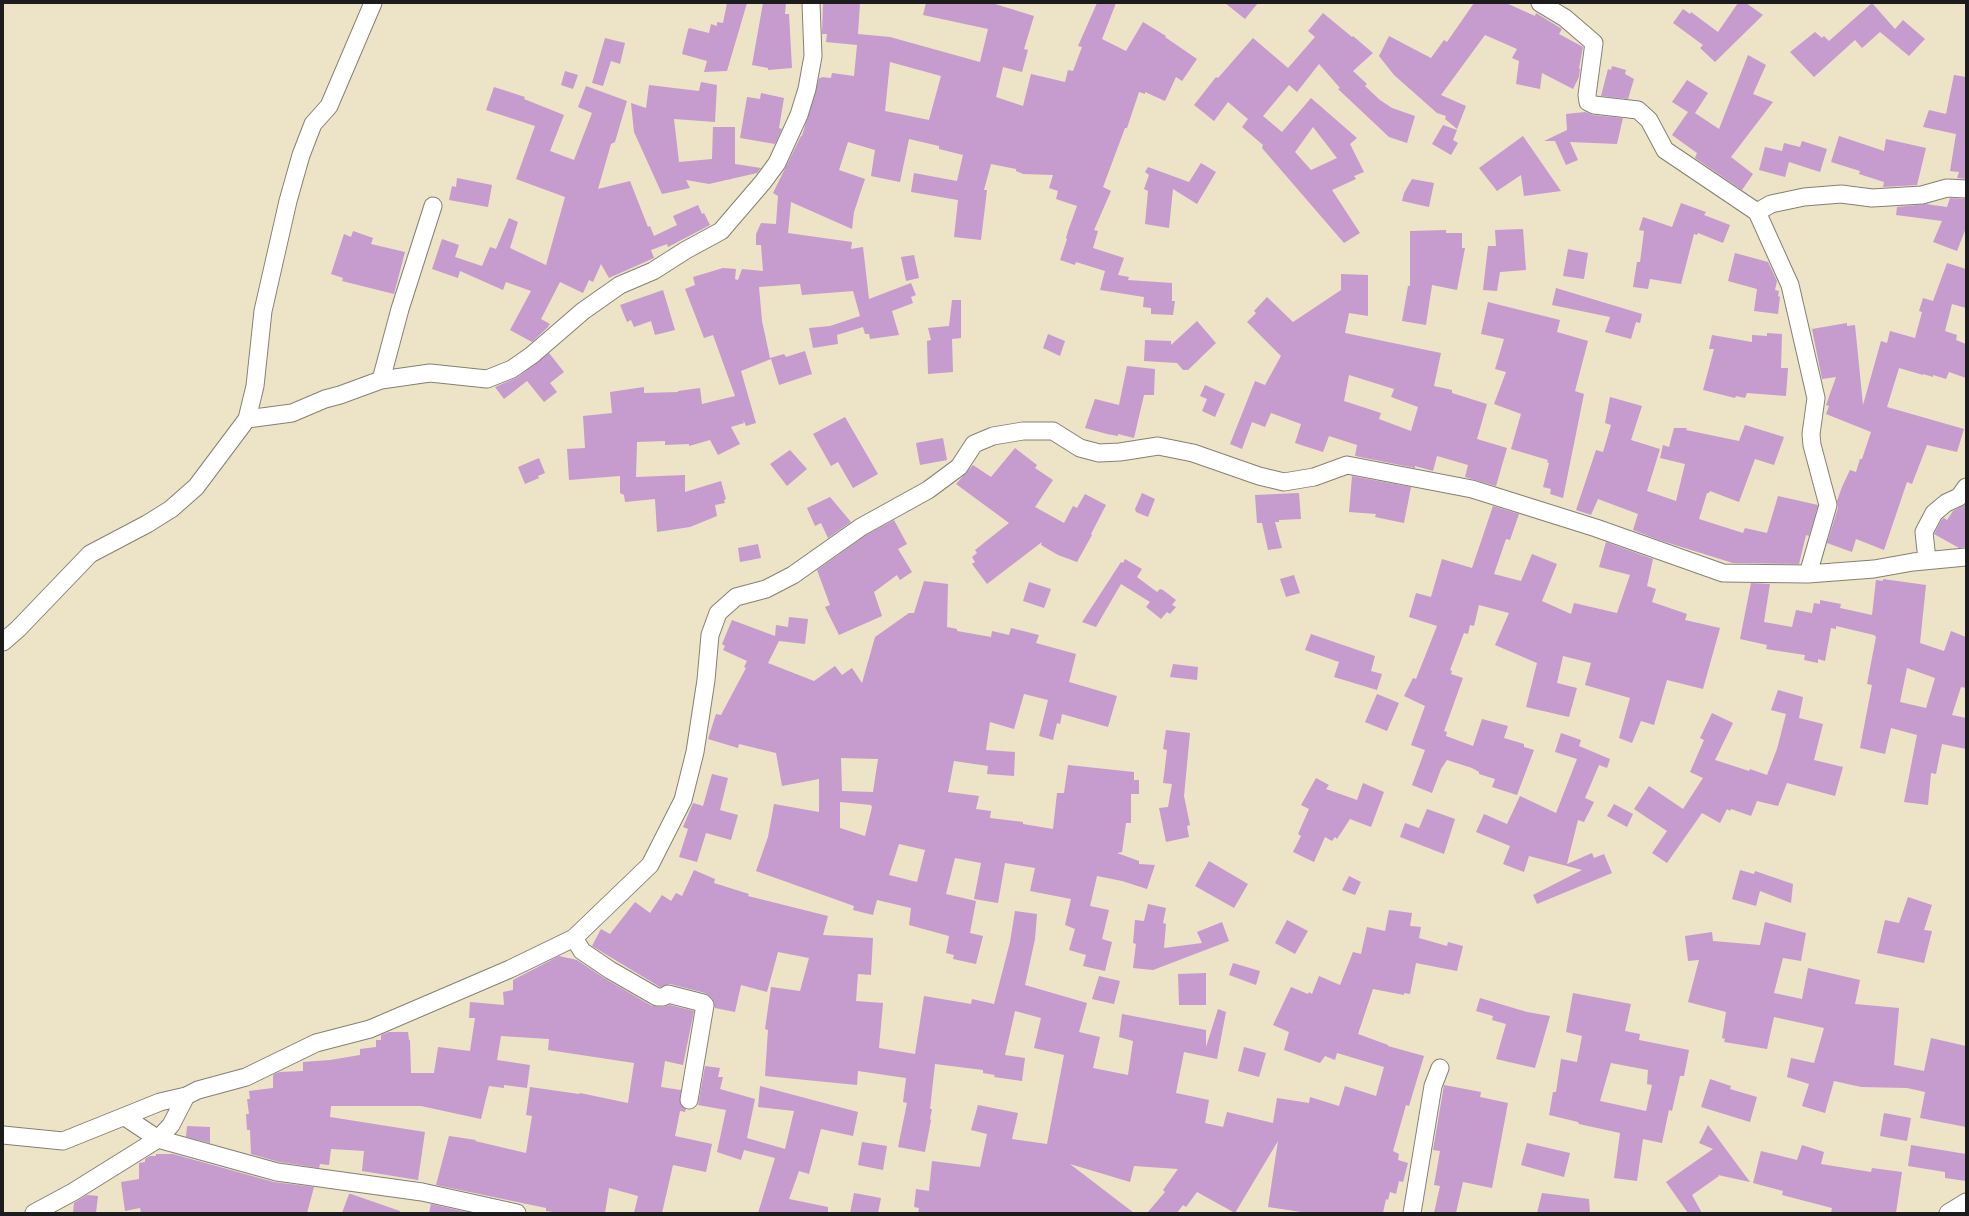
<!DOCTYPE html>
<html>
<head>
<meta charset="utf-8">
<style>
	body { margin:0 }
	#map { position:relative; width:1969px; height:1216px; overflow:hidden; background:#ede3c7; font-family:"IM FELL DW Pica",serif }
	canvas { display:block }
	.frame { position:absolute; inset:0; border:4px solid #1c1c1c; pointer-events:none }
</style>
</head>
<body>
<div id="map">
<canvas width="1969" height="1216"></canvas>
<div class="frame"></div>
</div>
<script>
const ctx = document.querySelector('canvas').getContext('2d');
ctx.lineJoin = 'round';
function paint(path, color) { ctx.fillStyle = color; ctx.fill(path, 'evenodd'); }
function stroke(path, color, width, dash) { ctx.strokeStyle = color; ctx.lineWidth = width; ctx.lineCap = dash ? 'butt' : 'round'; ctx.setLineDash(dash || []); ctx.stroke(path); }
const building = new Path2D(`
	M727,3H747L727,71L704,72L707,61L682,54L688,30L689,28L709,33L711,24L717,26V22L723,23Z
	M763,3H786L785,14H789L792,68L768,70V68L752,65Z
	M823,3H860L858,34L890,37L980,62L988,29L923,15L926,3H992L1034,16L1024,49L1028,50L1022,72L1003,67L996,97L1023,106L1031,74L1065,82L1068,70L1073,71L1082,47L1078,46L1097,3H1116L1102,39L1126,51L1143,22L1166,36L1165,37L1197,59L1182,81L1176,77L1165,101L1145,92V94L1139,92L1127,128H1125L1103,187L1111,191L1094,230L1098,231L1093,248L1124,258L1118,275L1129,277L1128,280L1172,283V301H1175L1173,315L1151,314V308L1143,307L1144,297L1100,290L1105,271L1076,262L1075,265L1060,260L1067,239L1066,238L1068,231L1077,206L1056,199L1058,191L1049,188L1053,175L1023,174L1016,171V169L991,164L984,190H987L981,240L954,237L958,200L911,192L914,173L957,181L963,155L939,149V146L909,139L900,182L871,176L875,150L848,142L839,170L865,179L854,212L852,229L791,202L788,233L852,242L851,249L863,247L869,299L911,283L916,295L911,297L913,303L892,311L899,335L870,339L869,334H865L863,327L837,335L838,344L813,348L809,328L830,326L860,316L853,291L802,295L800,284L759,287L762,321L770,358L784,354L786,357L805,351L812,374L779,385L771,359L741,371L756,423L746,426L743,419L744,423L731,427L740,444L718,455L710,440L689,446V444L665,445V441L637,442L636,477L685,475V492L721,481L726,499L724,500L725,503L715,505L717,516L690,527L657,532L655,499L625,502L624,495L620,493V476L569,480L567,449L585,448L583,416L612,413L610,392L644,387V393L678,392V391L700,388L702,404L735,396L713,335L704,338L685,289L695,285L693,277L723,268L736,269L735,279L738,280L742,269L763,271L761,245H756V234L761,223L776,224L778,196L773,193L801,136H802L819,78H821L822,77L831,78L832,73L854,76L857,45L826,42L827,34H822ZM890,62L941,76L929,120L885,111Z
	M1225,3H1258L1245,19Z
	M1474,3H1506L1535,16L1536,13L1562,29L1559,34L1583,47L1579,68L1580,69L1579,77L1573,89L1542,73L1540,89L1516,84L1519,61L1512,58L1517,49L1485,35L1441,95L1466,106L1457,129L1445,119L1446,116L1437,113L1394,75L1379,56L1389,36L1431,58L1444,40L1447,42Z
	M1738,3H1746L1763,15L1715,62L1700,48L1703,45L1673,23L1683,9L1690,14L1691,12L1718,32Z
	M1872,3L1895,29L1903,20L1925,39L1909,56L1880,32L1862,48L1855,40L1814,77L1790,52L1815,32L1822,38L1824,36L1829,41Z
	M1323,13L1352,37L1353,36L1373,53L1353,71L1367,84L1365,86L1380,100L1392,108L1415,116L1407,143L1389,137L1338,89L1340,88L1319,64L1297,92L1289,85L1263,116L1282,132L1311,98L1357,138L1350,144L1364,172L1354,176L1356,179L1332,190L1360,233L1344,243L1262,148L1263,145L1242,127L1248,119L1228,102L1214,121L1194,105L1216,77L1218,78L1253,38L1288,68L1315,37L1308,31ZM1313,127L1337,158L1311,170L1295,152Z
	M605,38L625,43L620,64L611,61L603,86L592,83Z
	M1748,55L1766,65L1753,94L1773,102L1731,157L1753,174L1742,190L1695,158L1697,153L1672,135L1688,112L1672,102L1687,80L1708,93L1695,113L1719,129Z
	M1612,66L1626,70L1625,74L1634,79L1628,99L1601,96L1608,69L1611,70Z
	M565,71L578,75L573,89L561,85Z
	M1954,75L1966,77V179L1957,178L1959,172L1950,171L1956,134L1923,127L1929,110L1946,114Z
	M701,82L717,85L715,122L674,119L679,162L712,159L713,127H735V164L761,168L757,173L709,184L686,180L690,188L662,194L634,132L631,103L646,108L649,85L699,91Z
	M586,86L627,101L615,142L611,144L598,189L630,181L648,227L650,226L654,236L677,225L673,216L698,205L702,214L704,213L710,225L668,247L667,244L651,250L654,258L609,278L601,264L593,282L589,280L583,293L560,282L541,319L550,324L547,328L532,342L510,330L531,291L506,282L503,290L460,271L458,278L432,269L442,239L459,245L455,257L482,266L490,247L496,249L509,218L518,222L510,248L546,265L565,197L516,179L535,126L486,110L494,87L525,97L524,99L564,115L550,151L574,160L592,113L578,107Z
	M761,93L784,98L779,128L782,129L775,144L740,138L747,97L760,99Z
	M1585,112L1593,115L1623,118L1617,144L1570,142L1578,160L1566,165L1555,141H1544L1567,130L1566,114Z
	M1443,125L1457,130L1453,140L1458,143L1451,155L1432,144Z
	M1523,136L1561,191L1524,196L1521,175L1497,191L1479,168Z
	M1839,136L1884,151L1886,139L1926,148L1917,185L1883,187L1884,182L1859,174L1860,171L1831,162Z
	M1802,141L1827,149L1820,172L1789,162L1785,177L1759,170L1765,147L1782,151L1784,143L1800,147Z
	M1201,163L1216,172L1197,204L1173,189L1169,228L1145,224L1148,191L1144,189L1149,175L1145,172L1148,167L1189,182Z
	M457,178L492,185L488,207L449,200L452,186L456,187Z
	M1412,179L1434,183L1429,207L1402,201L1404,193Z
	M1950,198L1966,199V228L1957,251L1933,242L1942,221L1896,215L1897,207L1926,204L1947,207Z
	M1681,203L1706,212L1704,215L1730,225L1723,243L1698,233L1697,235L1694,234L1681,284L1650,279L1648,289L1633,287L1637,262H1640L1644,231L1639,230L1643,217L1672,227Z
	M1523,229L1526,270L1500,272L1497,291L1483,290L1488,246H1496L1495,230Z
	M1446,230V233H1462V248H1465L1457,290L1432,285L1426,325L1402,321L1408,286H1410V231Z
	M353,231L373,238L371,244L405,252L394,294L342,281L343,278L331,274L344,234L351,237Z
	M1568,249L1588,253L1584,279L1563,276Z
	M1735,253L1768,262L1777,281L1775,290L1779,291L1778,296L1780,297L1778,314L1754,311L1757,289L1728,281Z
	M914,255L919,278L906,281L901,257Z
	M1947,263L1966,269V308L1952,304L1945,331L1957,335L1956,340L1966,344V378L1949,372L1946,379L1933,375V377L1923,374V375L1899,368L1887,407L1964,429L1957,452L1927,445L1912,484L1907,482L1884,550L1856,539L1852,552L1827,543L1838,508L1837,501L1842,487L1850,470L1856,472L1860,459H1862L1871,432L1826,414L1829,406L1826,405L1836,377L1822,379L1812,329L1847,323V326L1855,325L1863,405L1881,341L1887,343L1890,331L1915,338L1922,312L1919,311L1923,298L1933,301Z
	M1341,274L1368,275V316L1349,313L1345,333L1441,353L1434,386L1452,390V393L1487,404L1477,439L1507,448L1496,486L1465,477L1468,465L1437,456L1433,471L1415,466V468L1355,456L1357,445L1329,436L1323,452L1295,443L1301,424L1271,413L1265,427L1252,422L1242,449L1230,444L1255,381L1265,385L1281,356L1247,322L1256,313L1254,311L1267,297L1293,322L1341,290ZM1349,375L1394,389L1391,397L1418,407L1411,431L1379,419L1381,413L1344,401Z
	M1556,288L1642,314L1640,323L1636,322L1631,339L1605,332L1610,317L1552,305Z
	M663,290L675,330L655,335L651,321L634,327L631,320L627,322L620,305Z
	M952,300H961V338L952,339L953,372L928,374L927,341L931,340L928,328L949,326Z
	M1488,302L1560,320L1557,332L1588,341L1575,391L1584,394L1563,498L1550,494L1551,489L1543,487L1549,463L1547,462L1548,460L1511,449L1521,414L1494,404L1506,372L1495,369L1504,339L1481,334Z
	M1197,321L1216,343L1188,370H1183L1177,363L1144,361L1145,340L1171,341V345Z
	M1767,333L1782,334L1781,368H1788L1786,396L1747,393L1745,398L1736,396L1735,398L1703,390L1714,349H1709L1712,335L1752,342V335L1767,336Z
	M1048,334L1065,341L1060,356L1043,348Z
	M549,353L564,372L550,383L557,392L544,402L527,381L504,399L495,387L518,377Z
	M1127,366L1155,369L1154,395H1144L1134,438L1118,434V436L1107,434L1085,428L1095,399L1119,405Z
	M1205,385L1225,394L1215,417L1202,411L1207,399L1200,396Z
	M1610,397L1642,406L1631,440L1660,449L1647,491L1676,501L1685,464L1660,458L1663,445L1669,447L1674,428H1687L1686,430L1739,441L1745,425L1784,437L1774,465L1755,459L1739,502L1710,491L1709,493H1707L1699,519L1743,533L1745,528L1767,533L1778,496L1818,505L1809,536L1806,535L1799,564L1733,563L1659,540L1633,530L1638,514L1598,499L1591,515L1576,510L1596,450L1603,452L1611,425L1605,423Z
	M845,417L878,474L853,488L838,462L831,466L813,434Z
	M943,438L947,460L920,465L916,443Z
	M1015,448L1037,465L1035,468L1053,480L1035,507L1064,523L1073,506L1077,508L1085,494L1106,505L1091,534L1092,535L1077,562L1058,555L1041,545L1042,542L987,584L972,564L975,562L972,557L977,553L975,550L1009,523L956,484L973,465L991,477Z
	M790,450L807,469L787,486L770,464Z
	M539,458L545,473L538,476L539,478L525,484L518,467Z
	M1352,476L1411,487L1404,523L1375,517L1376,514L1349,512Z
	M1142,493L1155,499L1148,517L1136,512L1135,509Z
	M1299,493L1301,519L1279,520V522H1275L1282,548L1268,550L1262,523H1257L1255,495Z
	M830,497L851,522L828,538L821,523L815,526L807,508Z
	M1966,504V547L1959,548L1934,534L1942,519L1944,518L1947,520L1953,511Z
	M1493,506L1519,514L1510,540L1506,539L1494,574L1521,581L1532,554L1557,564L1542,601L1571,614L1574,603L1617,613L1630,575L1599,567L1606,542L1653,559L1647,586L1656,589L1652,602L1687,614L1685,620L1720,628L1703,689L1667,680L1654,725L1641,721L1632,743L1619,738L1630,698L1585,685L1591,663L1563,656L1557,683L1577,688L1569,717L1526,707L1537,663L1495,645L1509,613L1479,605L1474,626L1470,625L1468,634L1464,633L1450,670L1452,671L1451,674L1463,678L1444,731L1447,732L1446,736L1473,746L1482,719L1508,726L1504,738L1524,744V747L1534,750L1517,795L1492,787L1495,779L1479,774V772L1472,768L1447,760L1441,769L1432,793L1412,785L1425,750L1411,745L1425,706L1404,696L1413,678L1416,679L1437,626L1409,617L1416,593L1431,597L1442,559L1472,568Z
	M894,520L907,544L898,549L912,572L900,580L897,575L874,592L882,616L839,635L825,607L830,605L817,570L866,535Z
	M758,544L761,558L740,562L738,548Z
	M1125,559L1142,569L1137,577L1157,592L1160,589L1163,590L1176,600L1172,605L1176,607L1170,614L1167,612L1161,619L1146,607L1150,602L1121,584L1096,627L1082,622L1121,562L1123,563Z
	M1294,575L1300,593L1286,597L1280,579Z
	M1883,579L1926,585L1920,643L1944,651L1951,631L1966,637V688L1961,687L1952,715L1966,718V749L1942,744L1936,774L1931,773L1928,805L1904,802L1917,735L1891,728L1885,754L1860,748L1872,685L1867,684L1876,637L1874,635L1836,626V629L1831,628L1825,661L1818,659V663L1804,660L1805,655L1766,649L1767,645L1740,639L1751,583L1770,584L1764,622L1792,627L1796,610L1812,613L1814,603L1820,604V600L1841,604L1840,608L1872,615L1876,580L1883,581ZM1907,668L1935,678L1926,708L1900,702Z
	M924,581L948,584L947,627L957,629V631L991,637L992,631L1009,635L1011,628L1039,635L1036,643L1076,654L1069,682L1117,696L1108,727L1062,714L1060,724L1057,723L1053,740L1039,736L1048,700L1024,694L1014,729L990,722L986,750L1015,752L1014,776L987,774L988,766L954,761L948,792L979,796L976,809L991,811L990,818L1023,822V824L1053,829L1057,793H1064L1068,765L1134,772V780H1139V794H1131V823H1126L1122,852L1117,853L1139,861V864L1155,865L1147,889L1122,881L1097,876L1090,906L1109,910L1102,939L1112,942L1105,971L1083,966L1086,955L1069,950L1075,929L1065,925L1071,899L1030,891L1035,868L1005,863L998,903L974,899L981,863L955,858L946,894L976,901L970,933L983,936L976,964L953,959L954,955L946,953L949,936L909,925L911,908L877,900L873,915L853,910L854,906L756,871L768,837L774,804L819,812V779L782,786L776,753L739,744L738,748L708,739L716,714L721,715L746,668L744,667L747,661L723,650L725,646L722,644L732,620L775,636L776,625L788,627L789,617L808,619L805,644L779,641L768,663L814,681L835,666L842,675L852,668L862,683L875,637L909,613H914ZM841,758L878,759L873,792L842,791ZM840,802L871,805L872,807L865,836L840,828ZM899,844L925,850L917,882L889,875Z
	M1029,582L1051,589L1044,608L1023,601Z
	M1311,634L1375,656L1371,671L1382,674L1377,690L1334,677L1339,662L1305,650Z
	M1173,664L1198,667L1197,680L1170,677Z
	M1778,690L1803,697L1799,718L1823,724L1814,760L1843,767L1835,796L1787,783L1778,806L1757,801L1751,816L1731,809L1730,811L1727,809L1720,823L1702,813L1667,863L1652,853L1667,831L1634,809L1649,786L1683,809L1703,778L1690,772L1704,740L1700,738L1712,713L1733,723L1715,760L1749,771L1750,769L1767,775L1777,749L1786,714L1771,710Z
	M1377,694L1399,703L1387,731L1365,722Z
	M1166,730L1190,733L1184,796L1190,825L1187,826L1189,837L1166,842L1159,808L1168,807L1172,784L1163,783L1167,750L1163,749Z
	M1561,733L1581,740L1579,746L1610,759L1607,768L1599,765L1585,798L1594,802L1584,822L1578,820L1567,864L1592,853L1594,858L1604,854L1612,873L1537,904L1533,895L1582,870L1529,856L1524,872L1503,864L1510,846L1476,832L1484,814L1507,824L1520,796L1556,813L1577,759L1555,752Z
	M712,774L728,778L720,810L738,815L731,840L706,833L697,862L679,857L688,829L683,827L693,803L703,806Z
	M1316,778L1329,785L1326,789L1357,800L1363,783L1384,792L1371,827L1350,819L1337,839L1335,837L1332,841L1325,837L1314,862L1293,852L1301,836L1298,834L1309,809L1301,805Z
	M1614,804L1633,814L1627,827L1607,816Z
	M1427,809L1455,819L1444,854L1400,837L1405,823L1419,828Z
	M1209,861L1248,884L1234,908L1195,886Z
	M694,870L715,879L714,883L749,894L748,896L828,916L823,935L873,938L871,975L858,974L856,1001L883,1003L879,1048L915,1054L924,996L971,1004L972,999L994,1004L1010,942L1015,911L1037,914L1035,939L1025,985L1087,1003L1079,1032L1100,1037L1093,1068L1128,1075L1133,1041L1119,1037L1122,1014L1206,1030V1047L1218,1009L1226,1012L1217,1059L1184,1052L1176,1093L1209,1100L1205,1123L1223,1127L1227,1112L1273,1123L1277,1098L1309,1103L1310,1097L1339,1106L1345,1086L1376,1096L1384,1067L1337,1053L1335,1060L1325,1056L1320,1063L1284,1050L1289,1032L1273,1025L1291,987L1308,994L1309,992L1312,994L1319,976L1340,985L1353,952L1361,954L1367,927L1385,931L1389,910L1412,913L1410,926L1421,927L1419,938L1447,946L1448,942L1463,946L1457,971L1416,963L1410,994L1404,993V995L1373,989L1358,1034L1388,1045V1046L1424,1056L1409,1106L1406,1105L1393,1151L1399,1154L1398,1160L1408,1163L1403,1182L1399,1181L1396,1194L1390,1192L1388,1200L1386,1199L1383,1213H1308L1268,1207L1278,1141L1235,1213L1197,1192L1186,1207L1183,1205L1177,1213H1147L1165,1192L1163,1190L1178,1169L1134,1166L1130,1182L1070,1164L1134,1213H918L919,1208L914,1207L916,1189L929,1191L932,1161L980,1167L987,1134L971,1130L978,1105L1018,1113L1012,1139L1047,1144L1064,1055L1034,1048L1041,1018L1015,1011L1005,1055L1025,1058L1022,1081L994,1077L995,1075L983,1073V1070L935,1064L930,1109H932L930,1119L931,1120L925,1152L898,1147L907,1103L903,1102L906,1078L858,1071L857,1085L765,1076L768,1030L765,1029L771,987L800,991L809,958L778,952L767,992L741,985L735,1012L715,1008L712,998L705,993L670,984L660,987L592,946L601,929L610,934L635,902L650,913L662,895L671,901L676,893L682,896Z
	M1740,870L1754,874L1755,871L1793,884L1791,903L1760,891L1756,906L1732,899Z
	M1349,876L1361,882L1355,895L1342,890Z
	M1908,897L1932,905L1924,930L1932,931L1924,963L1877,953L1885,920L1899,923Z
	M1148,904L1166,908L1163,923L1166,924L1164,948L1202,943L1197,932L1222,922L1229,941L1153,970L1133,968L1136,944L1133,943L1135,920L1144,921Z
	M1287,920L1308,931L1295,954L1275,943Z
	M1765,922L1806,933L1801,961L1783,958L1774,993L1802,999L1808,968L1860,980L1855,1004L1899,1008L1894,1065L1924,1071L1931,1038L1966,1046V1127L1920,1118L1925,1092L1907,1088L1861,1087L1834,1081L1825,1113L1802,1106L1809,1084L1787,1077L1791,1058L1814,1063L1824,1028L1774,1017L1767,1049L1724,1042L1725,1039L1722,1038L1726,1012L1688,1002L1699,960L1688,961L1685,936L1712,932L1713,941L1760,945Z
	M559,956L577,960L604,978L652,1006L663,1007L670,1005L694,1011L683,1065L665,1061L661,1087L681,1090L680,1103L686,1109L685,1112L680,1111L675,1136L712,1144L706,1172L673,1165L662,1213H634L638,1196L609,1188L605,1213H561L546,1211V1208L436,1185L449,1136L476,1140L475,1141L526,1153L532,1116L526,1115L530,1087L579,1094L580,1093L628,1103L634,1063L548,1050L549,1039L501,1036L497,1060L530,1065L527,1088L504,1085V1088L489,1086L481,1119L421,1106H331L330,1117L425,1132L418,1180L362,1171L364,1151L331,1149L329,1165L320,1164L319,1168L279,1162L251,1154L250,1130H247L246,1114H249L247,1099H250L249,1091L273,1088V1076L274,1074L280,1072L303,1071V1062L330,1060L360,1055V1049L376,1047V1040H381V1035L389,1032H408L409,1040H410L411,1073H434L438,1047L470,1051L475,1018H469L470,1002L504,1005L503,992L513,990V980Z
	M1233,963L1260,971L1256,985L1229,975Z
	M1206,973V1005H1179L1178,974Z
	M1099,976L1120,981L1114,1004L1092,999Z
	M1573,993L1631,1004L1625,1031L1640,1034L1639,1040L1689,1050L1684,1076H1680L1672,1111L1669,1110L1662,1143L1643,1139L1637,1181L1614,1178L1620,1133L1579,1124L1578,1122L1549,1115L1553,1092H1556L1561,1059L1577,1062L1582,1036L1566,1032ZM1611,1063L1648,1070L1647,1084L1652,1085L1646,1111L1600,1101Z
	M1480,998L1527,1012L1550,1016L1535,1068L1496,1059L1506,1024L1492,1020L1493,1016L1476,1011Z
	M1244,1047L1266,1053L1259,1077L1238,1071Z
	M705,1066L720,1068L718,1077H723L720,1089L755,1099L747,1138L785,1149L794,1111L758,1107L760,1086L858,1112L853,1136L821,1129L809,1174L799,1171L789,1199L828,1207V1213H758L775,1158L744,1150L741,1160L717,1152L726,1110L698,1105Z
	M1710,1079L1731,1086L1730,1089L1757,1097L1750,1122L1701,1107Z
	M1444,1085L1481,1092L1480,1097L1508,1103L1492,1188L1463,1182L1456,1213H1434L1440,1186L1434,1185L1440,1151L1433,1150Z
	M1884,1113L1911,1118L1907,1141L1880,1136Z
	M1708,1125L1750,1182L1718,1175L1719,1176L1692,1195L1702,1213H1688L1666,1182L1713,1149L1699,1143Z
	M187,1126L210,1127V1143L186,1137Z
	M862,1142L887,1146L883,1170L858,1165Z
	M1527,1143L1570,1153L1564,1177L1521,1165Z
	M1802,1145L1824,1152L1821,1164L1871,1172L1872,1168L1902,1172L1896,1213H1831L1832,1208L1782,1195L1783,1191L1753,1183L1761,1151L1797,1160Z
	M1911,1145L1966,1154V1181L1945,1178V1172L1908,1166Z
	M156,1154H173L274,1182L314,1187L307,1213H141L140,1208L125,1211L121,1182L139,1179V1163L145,1162V1159L150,1156H156Z
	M854,1193L881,1198L878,1213H850Z
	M1542,1193L1589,1199L1590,1213H1537Z
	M349,1194H351L400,1211V1213H342Z
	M87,1195L98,1196L96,1213H73L74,1203Z
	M431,1204L471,1213H429Z`);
const minor = new Path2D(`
	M1540,3L1565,18L1594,43L1587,95L1588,102L1594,105L1638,110L1649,120L1665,150L1757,212L1790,285L1816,398L1811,434L1812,445L1828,505L1808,574
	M1757,212L1771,204L1804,197L1841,194L1872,198L1922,195L1947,188L1966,189
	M381,380L400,309L433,206
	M247,419L292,413L325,399L340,395L381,380L430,373L487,379L512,369L532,355L583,311L620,285L653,271L686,250L721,231L763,182L777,163L799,115L807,89L813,56L811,3
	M1927,560L1924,532L1934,513L1946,503L1959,497L1966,487
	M3,642L18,629L90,554L147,524L171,509L196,487L247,419L255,386L263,311L288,201L301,155L313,124L329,106L373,3
	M574,938L582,951L610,970L657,997H663L668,994L703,1003L705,1005L689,1100
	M125,1117L158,1139L171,1125L186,1096L198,1090L246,1077L316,1043L370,1029L510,969L574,938L650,865L683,800L695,752L706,680L710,635L718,613L736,597L766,589L793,575L861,527L928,490L959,467L974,444L993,436L1023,431H1053L1080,448L1099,453L1120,452L1158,446L1193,453L1259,476L1284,482L1314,477L1347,465L1472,489L1596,528L1723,573L1808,574L1874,569L1913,562L1966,557
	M3,1135L63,1141L160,1102L186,1096
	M34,1213L73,1192L158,1139L277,1172L422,1192L517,1213
	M1412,1213L1433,1086L1440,1068
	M1948,1213L1966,1202`);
paint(building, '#c69bce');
stroke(minor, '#848072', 19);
stroke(minor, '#fff', 17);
</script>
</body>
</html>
